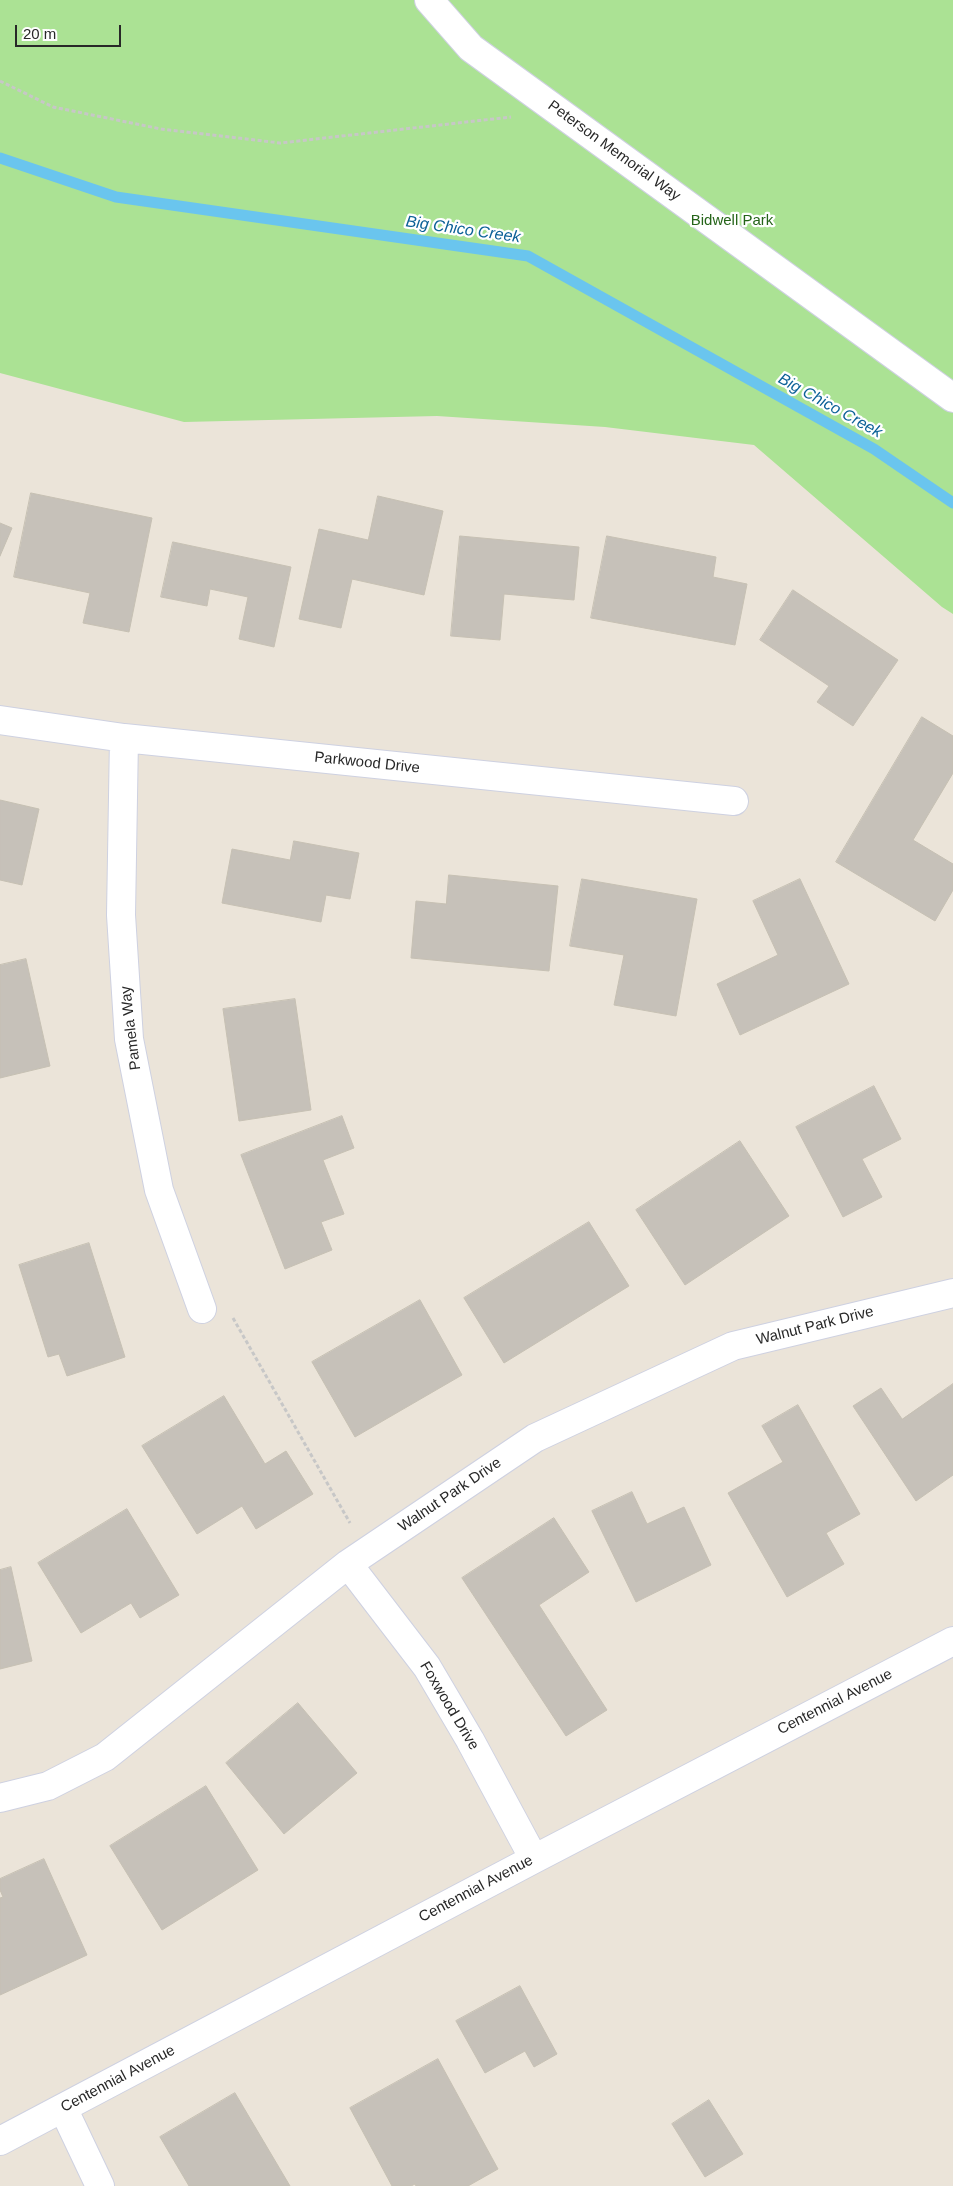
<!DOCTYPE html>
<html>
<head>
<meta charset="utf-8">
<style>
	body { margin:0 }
	#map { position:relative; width:953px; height:2186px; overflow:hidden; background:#ebe4d9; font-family:Arial,sans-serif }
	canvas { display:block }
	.scale { position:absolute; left:15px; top:25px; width:106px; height:22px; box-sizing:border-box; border:2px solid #282828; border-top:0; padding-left:6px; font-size:15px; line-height:18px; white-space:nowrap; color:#282828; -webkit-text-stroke:4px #fff; paint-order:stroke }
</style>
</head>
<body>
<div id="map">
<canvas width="953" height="2186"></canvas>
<div class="scale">20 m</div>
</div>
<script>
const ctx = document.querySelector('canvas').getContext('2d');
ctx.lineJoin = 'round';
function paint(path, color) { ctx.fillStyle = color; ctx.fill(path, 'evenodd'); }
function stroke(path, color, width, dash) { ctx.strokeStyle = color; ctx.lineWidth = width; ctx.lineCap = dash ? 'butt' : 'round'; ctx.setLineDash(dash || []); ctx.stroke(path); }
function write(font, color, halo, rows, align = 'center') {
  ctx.font = font + ' Arial,sans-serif'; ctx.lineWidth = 4.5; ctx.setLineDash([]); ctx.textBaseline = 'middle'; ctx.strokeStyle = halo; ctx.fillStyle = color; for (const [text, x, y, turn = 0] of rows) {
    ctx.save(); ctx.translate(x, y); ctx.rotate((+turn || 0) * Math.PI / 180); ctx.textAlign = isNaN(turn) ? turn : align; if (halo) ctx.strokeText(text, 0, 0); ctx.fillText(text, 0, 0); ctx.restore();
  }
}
const green = new Path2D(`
	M0,0H953V614L942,607L754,445L605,427L437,416L184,422L0,373Z`);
const stream = new Path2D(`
	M0,158L116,197L528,256L874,449L953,503`);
const building = new Path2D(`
	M31,493L152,518L129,632L83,623L90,593L14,577Z
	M378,496L443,511L424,595L352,579L341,628L299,619L319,529L368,540Z
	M0,523L12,528L0,556Z
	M460,536L579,547L574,600L504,594L500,640L451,636Z
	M607,536L716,557L713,577L747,584L735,645L591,618Z
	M173,542L291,567L274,647L239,639L248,597L210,589L207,606L161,597Z
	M793,590L898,660L853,726L817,702L829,686L760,640Z
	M922,717L953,736V773L913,840L953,864V890L935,921L836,862Z
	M0,800L39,809L22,885L0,880Z
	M294,841L359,853L350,899L326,895L321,922L222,903L232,849L290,860Z
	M449,875L558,886L549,971L411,958L416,901L446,904Z
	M582,879L697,899L676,1016L614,1005L624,955L570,946Z
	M800,879L849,984L740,1035L717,984L778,955L753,901Z
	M26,959L50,1066L0,1078V965Z
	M295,999L311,1110L239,1121L223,1009Z
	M874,1086L901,1139L862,1159L882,1197L843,1217L796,1127Z
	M342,1116L354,1148L323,1160L344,1214L321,1222L332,1250L285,1269L241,1155Z
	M740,1141L789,1216L685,1285L636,1210Z
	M589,1222L629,1286L504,1363L464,1298Z
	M89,1243L125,1357L67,1376L59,1354L48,1357L19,1265Z
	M420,1300L462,1375L355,1437L312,1362Z
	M953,1384V1475L916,1501L853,1406L881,1388L902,1419Z
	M224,1396L265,1464L286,1451L313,1494L256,1529L242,1506L197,1534L142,1446Z
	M798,1405L860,1514L826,1533L844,1564L787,1597L728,1493L783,1462L762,1426Z
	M632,1492L647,1524L684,1507L711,1565L636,1602L592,1511Z
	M127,1509L179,1595L140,1618L131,1603L81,1633L38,1563Z
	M554,1518L589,1572L539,1605L607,1710L566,1736L462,1578Z
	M11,1567L32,1661L0,1669V1570Z
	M298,1703L357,1773L284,1834L226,1763Z
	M206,1786L258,1870L162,1930L110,1846Z
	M44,1859L87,1955L0,1995V1898L3,1897L0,1890V1879Z
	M520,1986L557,2054L534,2067L525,2051L485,2073L456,2021Z
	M438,2059L498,2169L468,2186H416L415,2184L411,2186H392L350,2108Z
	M235,2093L290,2186H189L160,2137Z
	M709,2100L743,2154L705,2177L672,2124Z`);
const path = new Path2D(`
	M0,81L53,107L161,129L280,143L511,117
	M233,1318L350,1523`);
const minor = new Path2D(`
	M0,720L124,738L734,801
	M124,738L121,915L129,1039L159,1190L202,1309
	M348,1564L427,1667L470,1740L534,1859
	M0,1798L48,1786L105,1757L348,1564L535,1438L733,1346L953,1293
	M63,2108L100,2186
	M0,2141L534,1859L953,1641`);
const tertiary = new Path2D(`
	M429,0L471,48L953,398`);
const streetNames = [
	["Peterson Memorial Way",614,151,36],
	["Parkwood Drive",367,763,6],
	["Pamela Way",131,1028,-97],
	["Walnut Park Drive",815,1326,-14],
	["Walnut Park Drive",450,1495,-34],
	["Centennial Avenue",835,1702,-27],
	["Foxwood Drive",449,1706,59],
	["Centennial Avenue",476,1889,-28],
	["Centennial Avenue",118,2079,-28]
];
const parkNames = [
	["Bidwell Park",732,221]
];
const waterNames = [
	["Big Chico Creek",463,230,8],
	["Big Chico Creek",830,406,29]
];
paint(green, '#abe294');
stroke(stream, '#6ac5ee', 11);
paint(building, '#c6c1b9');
stroke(building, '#c6c0b3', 1);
stroke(minor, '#ced1e1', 30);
stroke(tertiary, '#ced1e1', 30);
stroke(path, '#c7c7c7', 3, [4, 2.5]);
stroke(minor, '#fff', 28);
stroke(tertiary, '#fff', 28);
write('15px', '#282828', '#fff', streetNames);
write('15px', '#256419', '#fff', parkNames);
write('italic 16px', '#0c6197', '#fff', waterNames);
</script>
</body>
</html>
